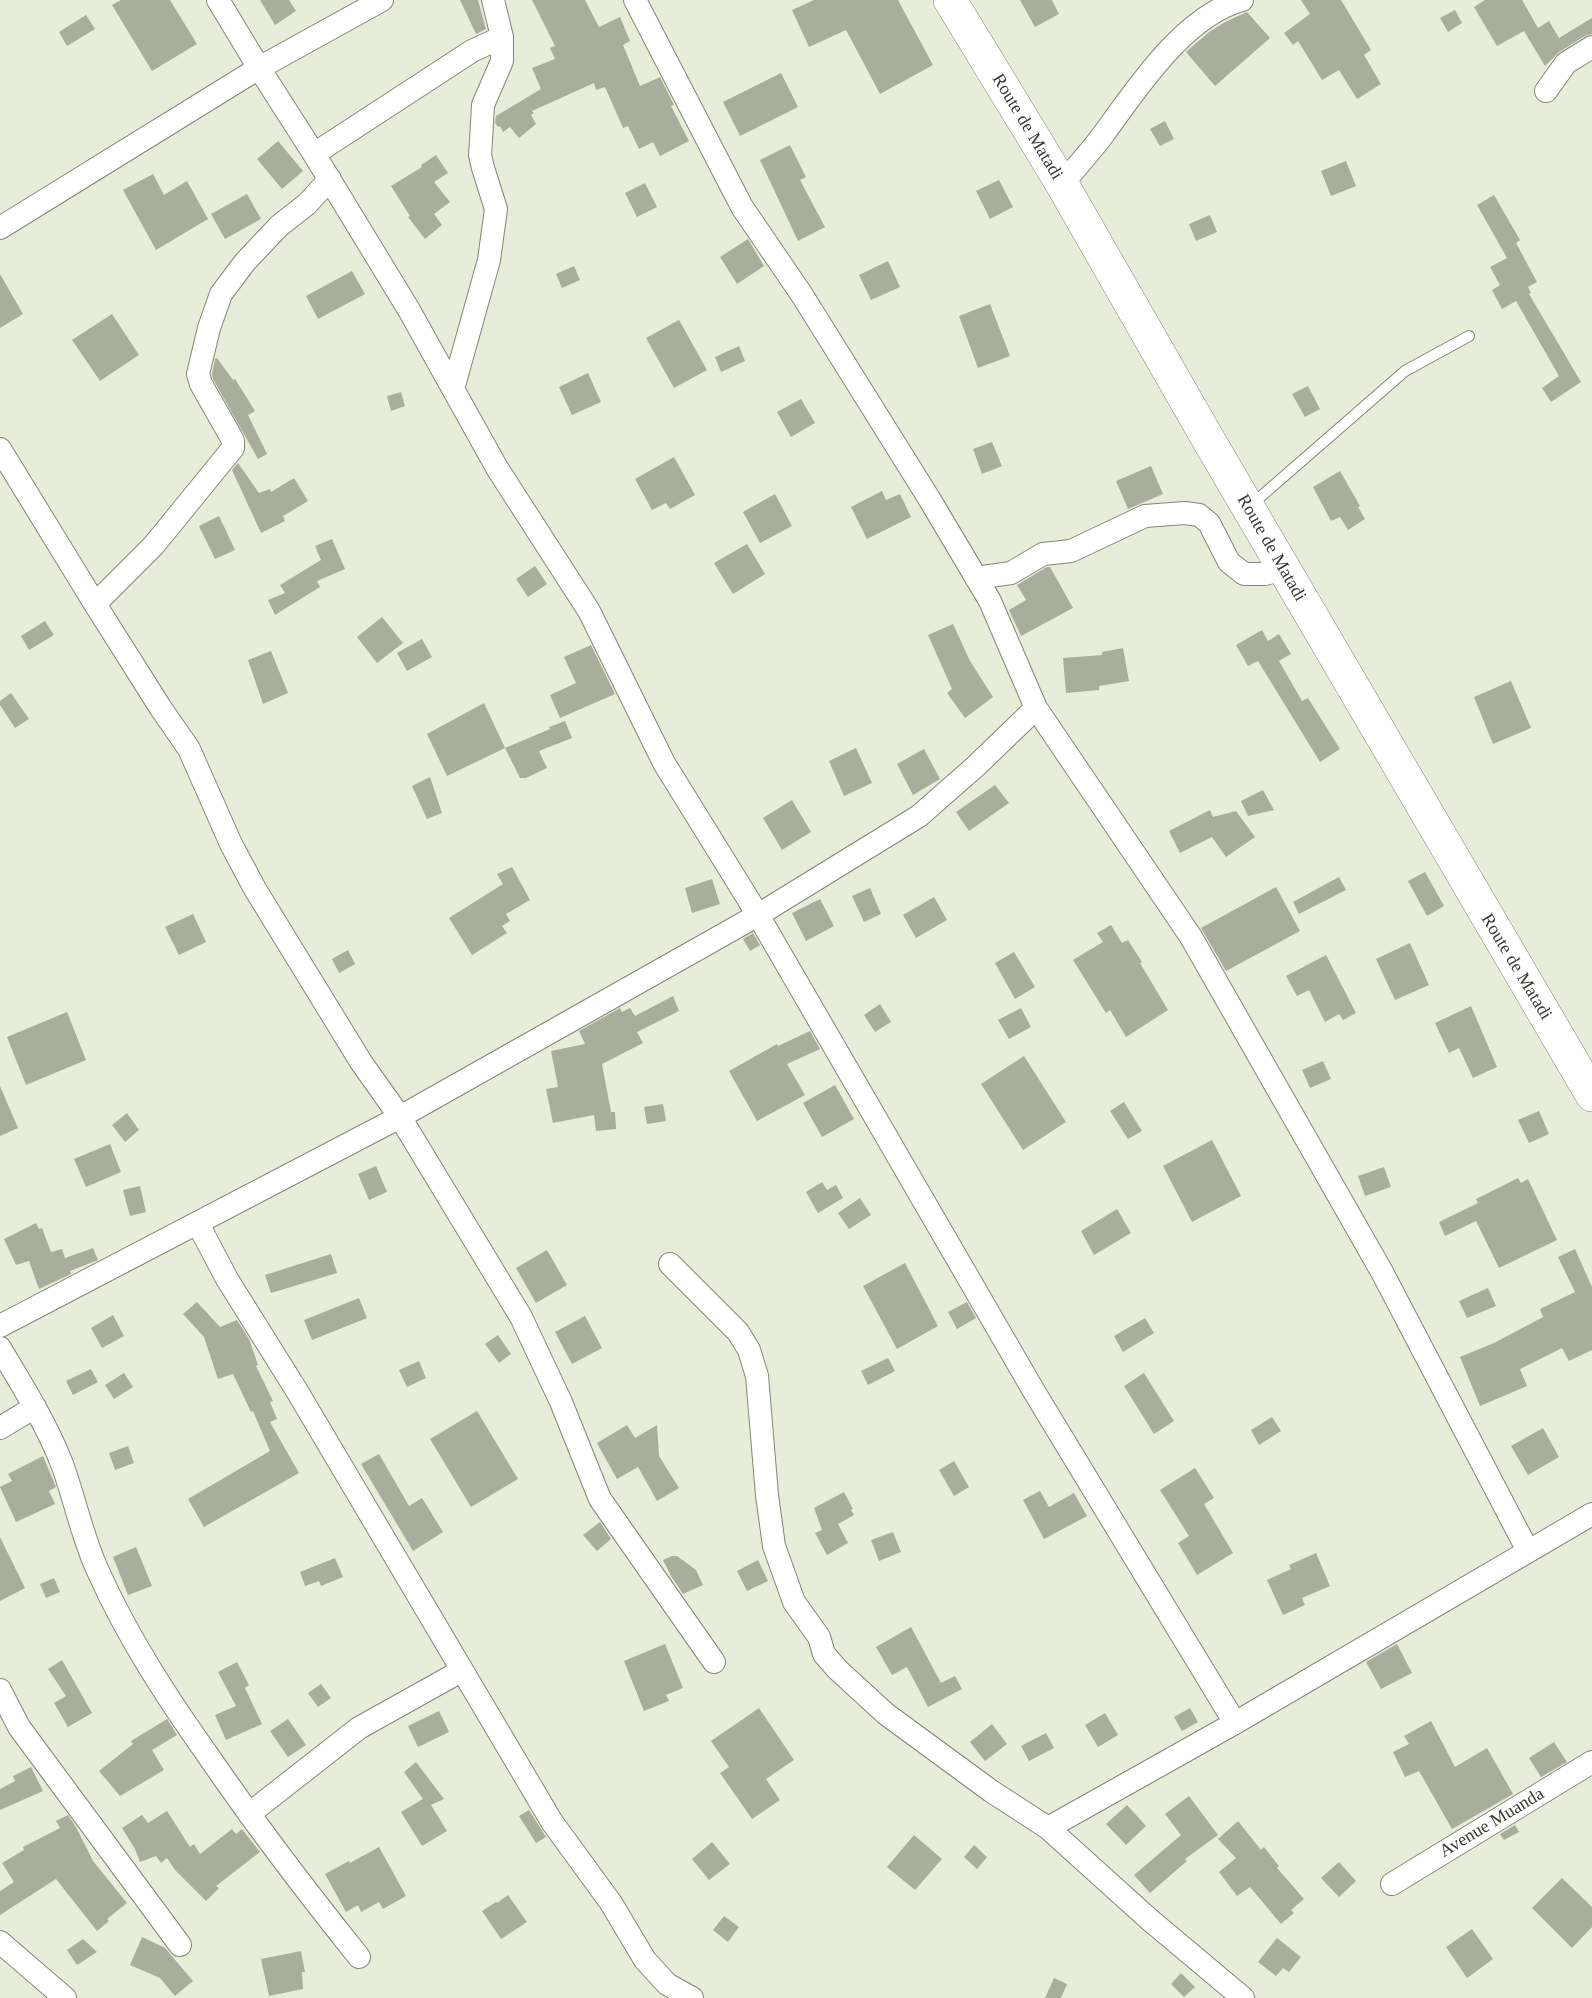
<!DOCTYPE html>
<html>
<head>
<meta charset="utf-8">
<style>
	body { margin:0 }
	canvas { display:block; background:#e7edd9 }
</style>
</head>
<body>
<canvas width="1592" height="1998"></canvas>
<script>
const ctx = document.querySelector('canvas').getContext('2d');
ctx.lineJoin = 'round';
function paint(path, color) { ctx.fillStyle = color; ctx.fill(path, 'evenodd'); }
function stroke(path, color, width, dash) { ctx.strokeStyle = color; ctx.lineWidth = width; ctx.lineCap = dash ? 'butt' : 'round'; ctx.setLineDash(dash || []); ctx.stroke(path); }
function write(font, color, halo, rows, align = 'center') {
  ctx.font = font + ' "Times New Roman",serif'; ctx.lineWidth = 6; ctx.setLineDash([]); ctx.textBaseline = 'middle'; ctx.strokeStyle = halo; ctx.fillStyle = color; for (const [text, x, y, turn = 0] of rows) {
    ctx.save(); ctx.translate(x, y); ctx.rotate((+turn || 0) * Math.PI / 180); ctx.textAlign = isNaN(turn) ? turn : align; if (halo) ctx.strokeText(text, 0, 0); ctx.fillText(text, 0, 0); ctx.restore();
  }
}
const building = new Path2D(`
	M121,0H170L197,44L152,71L112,5Z
	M260,0H289L296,11L275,25Z
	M460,0H478L486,29L476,34Z
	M532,0H585L599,27L620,17L630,41L623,45L640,86L660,77L674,105L671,106L689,141L660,156L653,142L639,149L628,126L623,128L605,87L596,90L594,83L532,111L534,113L531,115L536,124L519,138L510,127L503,132L500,126L498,127L495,123L496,116L541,89L532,68L555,59L550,48L555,46Z
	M814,0H898L933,65L880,94L846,30L809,47L792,10Z
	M1020,0H1052L1059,14L1035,27Z
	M1301,0H1341L1371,50L1364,55L1381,84L1357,99L1339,70L1322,80L1298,41L1293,45L1284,33L1310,14Z
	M1485,0H1522L1538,28L1549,21L1559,38L1592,18V34L1585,36L1559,52L1545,66L1524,31L1497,46L1474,7Z
	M1455,10L1462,23L1448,32L1440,18Z
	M1247,12L1270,38L1215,86L1186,52L1209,32L1227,21Z
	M86,15L95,29L67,46L59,32Z
	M781,73L798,107L740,136L723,102Z
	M1165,121L1174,139L1160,146L1150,129Z
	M278,141L303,171L282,189L257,159Z
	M790,145L806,177L800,180L825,227L798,241L760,160Z
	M436,155L448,173L434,182L450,202L434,214L442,225L425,239L408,217L410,216L391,186L422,167L421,165Z
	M1346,161L1356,186L1331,196L1321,171Z
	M153,174L164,195L187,181L208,219L156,250L123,190Z
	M999,180L1013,207L990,219L976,191Z
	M645,183L657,207L637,217L625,193Z
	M247,194L261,219L225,239L211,214Z
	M1494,195L1520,240L1516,243L1537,282L1528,287L1531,293L1529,294L1581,382L1551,402L1542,388L1559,376L1516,301L1502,309L1492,290L1500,285L1490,267L1507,258L1477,205Z
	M1210,215L1217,232L1196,241L1189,224Z
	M748,239L764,266L737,284L720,257Z
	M888,261L900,287L871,300L859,275Z
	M574,266L580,280L562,288L556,274Z
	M352,271L365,294L318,319L306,296Z
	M0,274L23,314L0,328Z
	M990,304L1010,356L978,368L959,316Z
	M112,314L139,355L100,381L72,340Z
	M679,320L707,370L674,388L646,338Z
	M739,346L745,361L721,372L715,357Z
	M217,358L233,380L235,379L255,411L248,415L267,454L258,459L213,379L212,374L215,359Z
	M588,373L601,402L572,415L559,387Z
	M1308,386L1320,409L1305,417L1292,394Z
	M401,392L405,406L391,411L387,396Z
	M801,399L815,423L791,437L777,412Z
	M992,442L1002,466L982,474L973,449Z
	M674,457L695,495L670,509L666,503L652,510L635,479Z
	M238,463L259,493L270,489L271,492L294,478L308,501L283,516L285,521L261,533L232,470Z
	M1151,466L1163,494L1128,509L1116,481Z
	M1340,471L1360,506L1358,507L1365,519L1348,530L1340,517L1331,521L1313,487Z
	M882,491L886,500L900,494L911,517L867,539L851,507Z
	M775,494L792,526L760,543L743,512Z
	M219,516L235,550L215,559L199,526Z
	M332,539L345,569L317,581L320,587L275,615L268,600L285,593L280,585L321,560L315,546Z
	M747,544L765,574L733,594L714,563Z
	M535,566L547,584L528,597L516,579Z
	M1047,567H1050L1073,608L1021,636L1009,610L1026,600L1017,585Z
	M382,617L403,643L377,663L357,637Z
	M45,621L54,635L29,650L21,636Z
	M953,624L970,661L993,697L965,718L947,693L952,689L928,635Z
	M1262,630L1268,641L1279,634L1291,654L1279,661L1302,701L1308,698L1340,749L1320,762L1258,661L1248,666L1236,645Z
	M422,639L432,657L407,671L397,653Z
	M591,645L615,694L560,718L550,695L576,683L564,657Z
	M1123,648L1129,681L1099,686V690L1066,693L1063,658L1102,655V652Z
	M271,651L288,693L263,704L248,660Z
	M1511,681L1531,728L1493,744L1474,697Z
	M11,693L29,719L15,728L0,705V701Z
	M484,703L505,748L447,776L427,734Z
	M565,721L572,738L539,751L547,768L526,778H520L505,748L550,729L549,727Z
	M856,748L872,783L844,796L829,761Z
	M924,749L940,779L913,795L897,764Z
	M430,777L442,813L427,819L412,786Z
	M995,785L1009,803L969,831L956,812Z
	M1263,790L1274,810L1248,816L1241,801Z
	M792,800L811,832L782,850L763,818Z
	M1210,810L1213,817L1236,811L1255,837L1226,857L1212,837L1180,853L1169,831Z
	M512,867L530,900L506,914L510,921L502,926L507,933L472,955L449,918L503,884L497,874Z
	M1425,872L1444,906L1427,916L1408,881Z
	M1339,877L1346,890L1299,914L1293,902Z
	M712,879L720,904L692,913L685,888Z
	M1276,887L1300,931L1226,971L1201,928Z
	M870,888L881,914L864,922L852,896Z
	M934,897L947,920L916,938L903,915Z
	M820,899L834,926L806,941L792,913Z
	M193,914L206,942L179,955L165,927Z
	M1111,925L1122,943L1128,940L1142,962L1140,963L1168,1010L1126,1037L1110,1010L1106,1013L1073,960L1103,942L1097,933Z
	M753,933L760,945L750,951L743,939Z
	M1410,943L1429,985L1395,1000L1376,959Z
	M348,950L355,964L339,973L332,959Z
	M1014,952L1035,987L1015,999L995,963Z
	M1326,955L1356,1013L1343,1020L1339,1014L1325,1022L1309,990L1297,996L1286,976Z
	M673,996L679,1011L637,1032L643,1043L602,1064L611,1112H615L616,1129L596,1131L594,1115L553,1123L546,1089L558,1087L551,1051L585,1044L579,1031L620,1008L622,1012L630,1008L635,1016Z
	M880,1004L891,1022L875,1032L864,1015Z
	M1471,1006L1497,1067L1473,1078L1459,1048L1449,1053L1435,1023Z
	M1021,1008L1031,1027L1009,1039L998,1020Z
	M67,1012L86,1060L26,1085L7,1037Z
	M810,1031L820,1049L787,1064L805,1095L757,1121L729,1071L777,1044L778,1046Z
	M1024,1056L1066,1122L1023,1150L981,1084Z
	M1323,1061L1331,1079L1310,1088L1302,1070Z
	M835,1085L854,1119L822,1137L803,1103Z
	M0,1086L18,1128L0,1136Z
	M1124,1102L1142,1131L1128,1139L1110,1111Z
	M663,1104L666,1121L647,1124L644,1107Z
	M1539,1111L1549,1134L1529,1143L1518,1120Z
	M127,1113L139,1130L125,1142L112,1125Z
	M1212,1140L1241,1196L1192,1222L1163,1166Z
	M110,1144L121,1172L86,1187L74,1159Z
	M376,1166L387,1192L369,1200L358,1174Z
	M1384,1167L1391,1187L1365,1196L1358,1176Z
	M1518,1178L1521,1183L1528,1179L1557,1240L1499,1268L1476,1221L1445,1236L1439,1222L1478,1203L1476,1199Z
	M822,1182L827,1190L836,1185L843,1198L818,1213L806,1192Z
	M140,1186L146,1212L130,1216L123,1190Z
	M860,1198L871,1215L849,1229L838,1213Z
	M1117,1209L1131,1233L1094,1255L1081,1231Z
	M36,1223L39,1229L42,1228L51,1252L62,1249L65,1258L93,1248L98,1260L70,1271L71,1274L39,1289L29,1261L16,1265L4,1239Z
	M1575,1249L1592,1287V1350L1569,1361L1562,1348L1520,1369L1527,1386L1480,1406L1460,1357L1494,1343L1543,1317L1540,1309L1575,1292L1558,1257Z
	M547,1250L567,1285L536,1303L516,1268Z
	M331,1254L337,1273L271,1293L265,1275Z
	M905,1263L938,1326L897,1349L863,1286Z
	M1488,1288L1496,1306L1467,1318L1459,1301Z
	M359,1298L367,1318L312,1340L304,1320Z
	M197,1302L220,1327L237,1320L249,1339L258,1365L256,1366L273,1401L270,1402L277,1419L270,1422L299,1473L204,1527L188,1499L270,1451L253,1411L251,1412L233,1374L218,1379L204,1337L183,1314Z
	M967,1302L976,1318L957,1329L948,1312Z
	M113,1315L124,1336L102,1348L91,1328Z
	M585,1316L602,1348L572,1364L555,1332Z
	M1145,1318L1154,1333L1123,1352L1114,1336Z
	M498,1335L511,1354L499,1363L485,1344Z
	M888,1358L895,1371L868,1385L861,1371Z
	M419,1361L426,1378L407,1387L399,1370Z
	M91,1369L98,1382L73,1395L66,1381Z
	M124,1373L133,1387L114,1399L105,1385Z
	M1144,1373L1174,1421L1154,1434L1124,1386Z
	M477,1411L518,1479L471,1507L430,1439Z
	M1272,1417L1281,1431L1259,1445L1251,1430Z
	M627,1425L635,1438L657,1425L659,1456L679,1488L657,1501L638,1467L617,1479L597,1443Z
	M1543,1428L1559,1457L1528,1475L1511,1446Z
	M128,1446L134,1463L115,1470L109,1453Z
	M379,1454L409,1506L422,1498L443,1532L413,1551L361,1464Z
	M43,1456L56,1487L49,1491L55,1504L16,1522L0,1487L12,1481L8,1474Z
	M954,1461L969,1487L954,1496L939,1470Z
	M1195,1468L1214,1498L1204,1504L1233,1553L1197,1575L1178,1543L1189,1536L1160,1490Z
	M1040,1491L1049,1507L1074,1493L1087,1516L1044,1539L1023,1500Z
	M844,1492L853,1509L851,1510L854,1515L838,1524L848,1543L827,1555L815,1533L822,1530L814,1508Z
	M600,1522L611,1539L597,1551L583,1535Z
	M893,1532L901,1552L879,1561L871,1540Z
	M0,1537L25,1588L0,1601Z
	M136,1547L152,1586L128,1595L113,1557Z
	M1316,1553L1330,1586L1302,1598L1305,1605L1283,1615L1267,1580L1291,1569L1289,1565Z
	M672,1556H677L696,1570L703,1585L683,1594L671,1576L663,1560Z
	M335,1558L343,1577L321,1586L319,1581L305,1586L300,1572Z
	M758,1560L768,1581L747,1591L737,1571Z
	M54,1578L60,1592L46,1598L40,1584Z
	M911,1627L941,1683L955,1676L962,1689L928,1707L907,1667L892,1675L876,1647Z
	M665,1644L683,1688L666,1695L669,1701L644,1711L624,1661Z
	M1397,1644L1412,1673L1381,1689L1366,1662Z
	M62,1660L92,1713L68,1727L54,1703L66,1696L48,1669Z
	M237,1662L249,1685L245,1688L262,1724L226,1740L215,1715L236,1706L218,1672Z
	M321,1684L331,1698L318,1707L308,1693Z
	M759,1708L794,1760L766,1779L780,1800L752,1819L720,1773L729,1767L711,1741Z
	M1190,1708L1198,1722L1182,1731L1174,1717Z
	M439,1711L449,1732L418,1747L408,1726Z
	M1105,1713L1118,1735L1098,1747L1085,1725Z
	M167,1719L177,1735L152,1750L164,1770L120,1796L99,1771L133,1744L131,1741Z
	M288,1719L306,1745L288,1757L270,1731Z
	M1431,1721L1455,1767L1487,1748L1513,1794L1452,1829L1419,1771L1405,1777L1393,1752L1409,1744L1404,1736Z
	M992,1724L1007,1744L985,1761L970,1742Z
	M1046,1733L1054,1748L1029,1761L1021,1746Z
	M1554,1742L1567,1762L1541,1777L1529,1758Z
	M416,1762L444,1799L431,1805L447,1831L422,1846L401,1812L423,1799L404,1772Z
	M31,1767L43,1791L0,1810V1789L15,1781L13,1776Z
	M1189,1796L1218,1835L1185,1859L1187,1861L1150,1893L1134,1875L1181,1835L1165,1814Z
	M1127,1805L1146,1826L1126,1845L1106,1824Z
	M529,1810L546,1837L536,1843L519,1816Z
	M167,1811L190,1847L194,1844L200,1854L232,1829L236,1834L242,1829L260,1852L216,1886L219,1888L206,1901L175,1870L167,1858L161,1863L156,1856L140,1862L135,1849L122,1828L142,1815L148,1823Z
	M68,1815L76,1827L93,1861L127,1903L107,1919L109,1921L97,1931L56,1879L0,1915V1891L14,1882L2,1863L24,1850L23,1847L60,1828L56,1821Z
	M1238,1821L1261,1850L1264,1847L1279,1866L1277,1868L1304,1899L1291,1910L1294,1913L1281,1924L1250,1887L1237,1896L1219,1872L1236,1858L1218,1839Z
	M1515,1825L1519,1832L1504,1840L1500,1834Z
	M914,1835L942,1859L915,1890L887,1867Z
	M712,1842L730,1864L709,1880L692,1859Z
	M974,1845L987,1857L977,1869L964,1857Z
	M379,1847L406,1896L383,1909L379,1902L361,1912L358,1905L346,1912L325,1874L349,1861L350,1863Z
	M1339,1862L1356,1881L1339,1897L1321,1878Z
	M1562,1878L1592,1907V1927L1572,1948L1532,1908Z
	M508,1895L527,1922L501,1939L482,1911L496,1902L497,1903Z
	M724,1916L739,1927L728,1942L713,1930Z
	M1472,1929L1493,1959L1467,1978L1446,1947Z
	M142,1937L165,1948L193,1981L175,1996L160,1978L130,1965Z
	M1277,1938L1301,1957L1289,1972L1283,1968L1276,1976L1258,1962Z
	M83,1939L97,1952L77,1965L67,1950Z
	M301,1951L305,1972H302L303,1989L269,1996L261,1959Z
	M1181,1973L1195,1987L1184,1997L1171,1984Z
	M1054,1978L1067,1984L1061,1998H1045Z`);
const service = new Path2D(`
	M1250,506L1405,371L1469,336`);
const minor = new Path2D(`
	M218,0L259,68L314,154L409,310L497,468L589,611L664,763L758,915L1035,1393L1235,1723
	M635,0L742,207L802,295L930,500L990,601L1036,708L1191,937L1382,1272L1528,1551
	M1546,91L1566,63L1592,47
	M314,154L472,51L502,37L493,0
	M1062,184C1076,168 1090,152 1103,135C1137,88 1184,16 1242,0
	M0,228L259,68L382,0
	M453,389L489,260L496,209L483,168L480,155L481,141L483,105L502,61V37
	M0,449L95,604L160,707L189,749L231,844L255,889L361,1062L400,1117L521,1317L561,1402L600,1499L714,1662
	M976,578L1011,573L1043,554L1071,551L1145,516L1185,513L1199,515L1209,523L1229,562L1244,574H1265L1284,569
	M95,604L154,545L233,448V441L230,435L201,384L198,374L209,328L221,294L245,262L279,226L307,204L330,179
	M198,1224L227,1279L297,1391L552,1822L611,1903L645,1960L667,1984L692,1998
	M670,1264L738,1332L749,1350L757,1376L767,1495L774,1546L794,1602L819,1637L824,1654L838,1670L886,1714L991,1791L1048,1828L1150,1920L1243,1998
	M0,1326L400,1117L758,915L919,816L976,766L1036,708
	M0,1348C22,1385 46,1423 62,1464C75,1499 82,1537 98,1571C127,1636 166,1696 207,1754C255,1824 306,1891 359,1957
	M0,1428L35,1407
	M0,1690L19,1727L180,1945
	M249,1814L359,1728L461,1671
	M1048,1828L1235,1723L1592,1514
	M1392,1884L1592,1762
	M0,1942L65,1998`);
const trunk = new Path2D(`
	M950,0L1062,184L1208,439L1592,1095`);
const streetNames = [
	["Route de Matadi",1027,127,59],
	["Route de Matadi",1271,548,60],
	["Route de Matadi",1516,967,59],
	["Avenue Muanda",1492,1823,-31]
];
paint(building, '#a8ae9b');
stroke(service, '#828775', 12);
stroke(minor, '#828775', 24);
stroke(trunk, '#828775', 34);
stroke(service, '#fff', 10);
stroke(minor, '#fff', 22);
stroke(trunk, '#fff', 33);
write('18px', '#363931', '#fff', streetNames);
</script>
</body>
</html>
